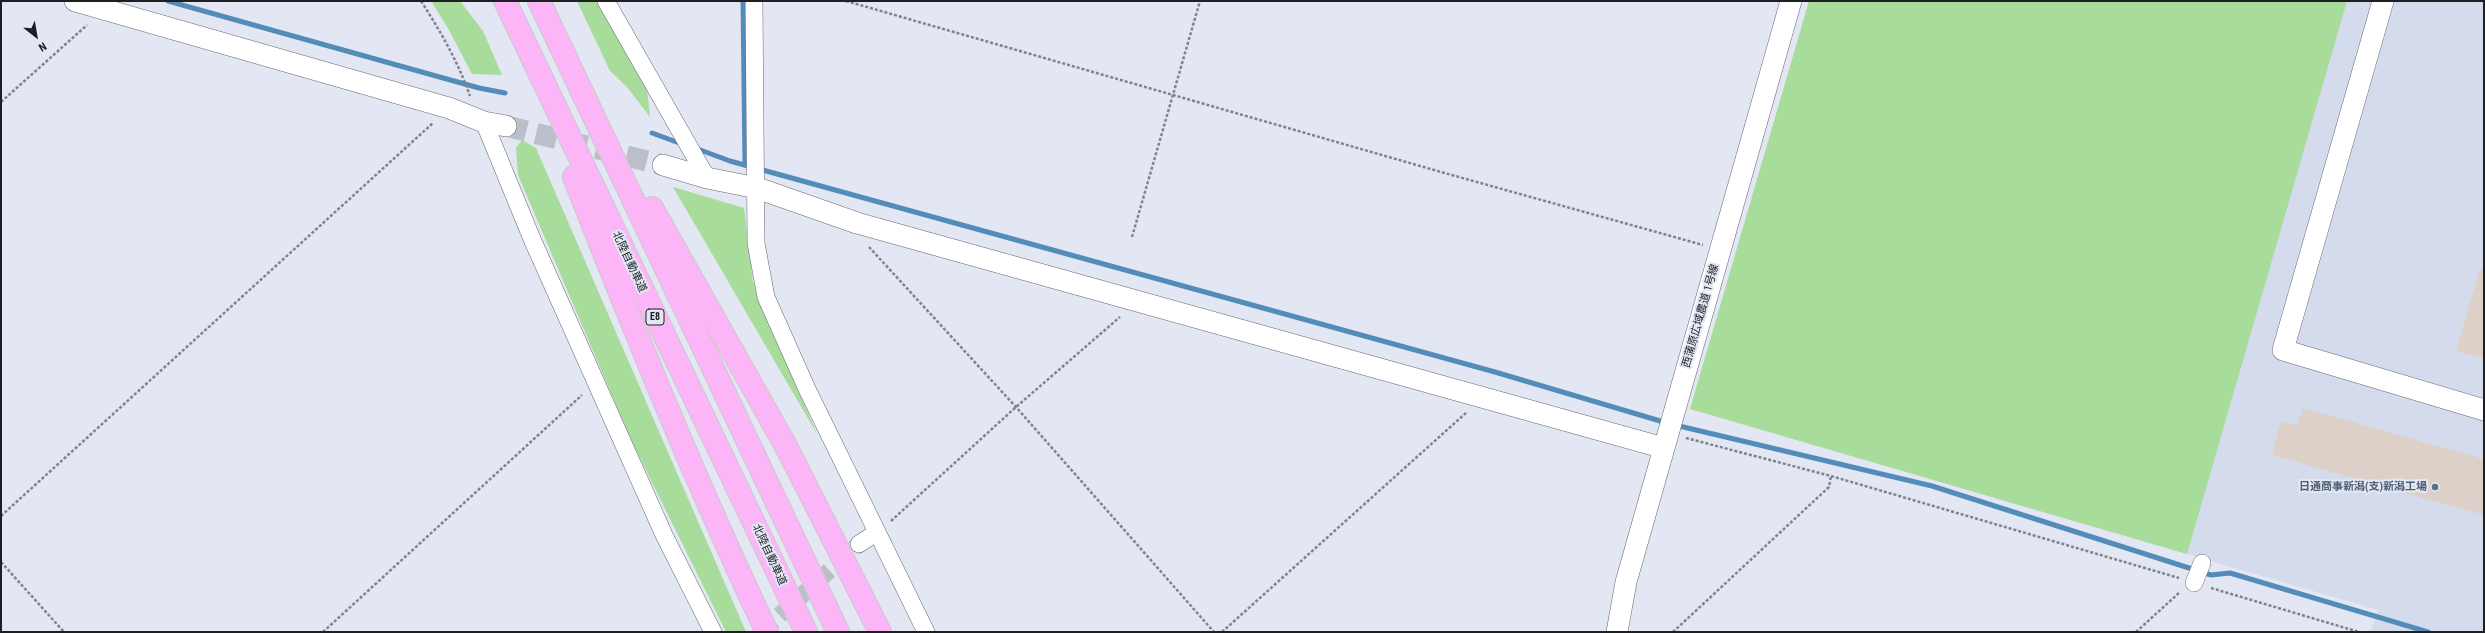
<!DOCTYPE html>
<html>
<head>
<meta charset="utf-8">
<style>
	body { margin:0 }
	#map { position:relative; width:2485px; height:633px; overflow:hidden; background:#e3e7f3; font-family:"Roboto Condensed",sans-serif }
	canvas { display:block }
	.frame { position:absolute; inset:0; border:2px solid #1d1f23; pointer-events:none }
	.north { position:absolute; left:16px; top:16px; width:40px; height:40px; -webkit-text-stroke:3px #e3e7f3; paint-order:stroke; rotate:149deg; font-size:11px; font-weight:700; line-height:16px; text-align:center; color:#1d1f23 }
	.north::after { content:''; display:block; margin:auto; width:14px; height:18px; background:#1d1f23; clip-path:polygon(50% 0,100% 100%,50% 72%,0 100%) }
</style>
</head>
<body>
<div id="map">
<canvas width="2485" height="633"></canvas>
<div class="frame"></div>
<div class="north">N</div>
</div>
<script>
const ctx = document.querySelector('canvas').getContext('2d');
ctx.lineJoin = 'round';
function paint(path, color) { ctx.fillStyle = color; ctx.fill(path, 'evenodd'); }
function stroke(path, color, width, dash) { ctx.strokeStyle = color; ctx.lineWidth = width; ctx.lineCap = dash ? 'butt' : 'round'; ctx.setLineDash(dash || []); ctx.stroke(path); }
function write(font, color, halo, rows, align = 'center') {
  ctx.font = font + ' "Roboto Condensed","Noto Sans JP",sans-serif'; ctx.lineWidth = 4; ctx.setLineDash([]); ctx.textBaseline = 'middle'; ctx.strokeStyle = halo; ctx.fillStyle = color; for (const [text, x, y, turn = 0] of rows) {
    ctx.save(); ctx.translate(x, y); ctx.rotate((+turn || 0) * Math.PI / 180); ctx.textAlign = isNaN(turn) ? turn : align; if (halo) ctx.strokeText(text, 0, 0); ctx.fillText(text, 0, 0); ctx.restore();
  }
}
const built = new Path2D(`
	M1812,1H2484V632H2370L2378,610L1691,409Z`);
const green = new Path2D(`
	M431,1H460L483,31L502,75L472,74L449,30Z
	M577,1H600L647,88L650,117L627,87L610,71Z
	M1809,1H2347L2187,554L1690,409Z
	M522,140L536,148L746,632H726L631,440L518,175L516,148Z
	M673,187L744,208L753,282L817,434Z`);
const stream = new Path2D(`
	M168,1L479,88L505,93
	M743,1L745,165
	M652,133L682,144
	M695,148L730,161L1495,372L1667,423
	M1675,425L1932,486L2211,575L2230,573L2428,632`);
const building = new Path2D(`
	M2480,269H2484V359L2456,351Z
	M2303,408L2484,459V515L2272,455L2281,421L2297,426Z`);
const minorTunnel = new Path2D(`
	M761,632L859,544`);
const tertiaryTunnel = new Path2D(`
	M506,126L663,165`);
const path = new Path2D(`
	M421,1C441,32 458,62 470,96
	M846,1L1441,172L1703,245
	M1,102L87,25
	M1132,237L1200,1
	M869,247L1016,407L1214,632
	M1686,438L1831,476L2179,578
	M1,516L433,123
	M891,521L1016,407L1120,317
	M1,562L64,632
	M2211,588L2359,632
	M323,632L582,395
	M1222,632L1467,412
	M1673,632L1829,487L1831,476
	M2136,632L2180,592`);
const minor = new Path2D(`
	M606,1L707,178
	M754,1L756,243L766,297L807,389L926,632
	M484,122L532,239L664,535L713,632
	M859,544L877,532
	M2194,583L2202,563`);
const tertiary = new Path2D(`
	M75,1L449,108L484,122L506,126
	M2383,1L2283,350L2484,410
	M663,165L707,178L757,188L857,223L1664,448
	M1617,632L1626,582L1791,1`);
const motorway = new Path2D(`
	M505,1L806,632
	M539,1L838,632
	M574,177C634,330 696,483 767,632
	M652,208L787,448L880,632`);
const markers = [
	[2435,487,4,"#5c6f8a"]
];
const shields = [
	[655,317,18]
];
const shieldNames = [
	["E8",655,317]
];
const streetNames = [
	["北陸自動車道",629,262,65],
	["西蒲原広域農道 1号線",1701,316,-74],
	["北陸自動車道",769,555,65]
];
const serviceNames = [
	["日通商事新潟(支)新潟工場",2427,487]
];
paint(built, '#d4dbed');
paint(green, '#a7dc9b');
stroke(stream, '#538cb9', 5);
paint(building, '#dcd0c9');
stroke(minorTunnel, '#bbbfc9', 17, [17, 8]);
stroke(tertiaryTunnel, '#bbbfc9', 21, [21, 10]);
stroke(minor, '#666973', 18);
stroke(tertiary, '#666973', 22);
stroke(motorway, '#c9c9ca', 24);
stroke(path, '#80838b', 2.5, [3, 2]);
stroke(minor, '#fff', 17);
stroke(tertiary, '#fff', 21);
stroke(motorway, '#fcb6f8', 22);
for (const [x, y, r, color] of markers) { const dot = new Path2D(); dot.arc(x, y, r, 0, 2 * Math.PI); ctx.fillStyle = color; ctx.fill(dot); stroke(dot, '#e3e7f3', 1.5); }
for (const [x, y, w] of shields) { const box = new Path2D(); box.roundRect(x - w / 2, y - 8, w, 16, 3); ctx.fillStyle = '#e3e7f3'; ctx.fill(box); stroke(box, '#1d1f23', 1); }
write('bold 10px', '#1d1f23', null, shieldNames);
write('11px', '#1d1f23', '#e3e7f3', streetNames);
write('bold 11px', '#4e5e75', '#e3e7f3', serviceNames, 'right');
</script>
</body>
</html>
